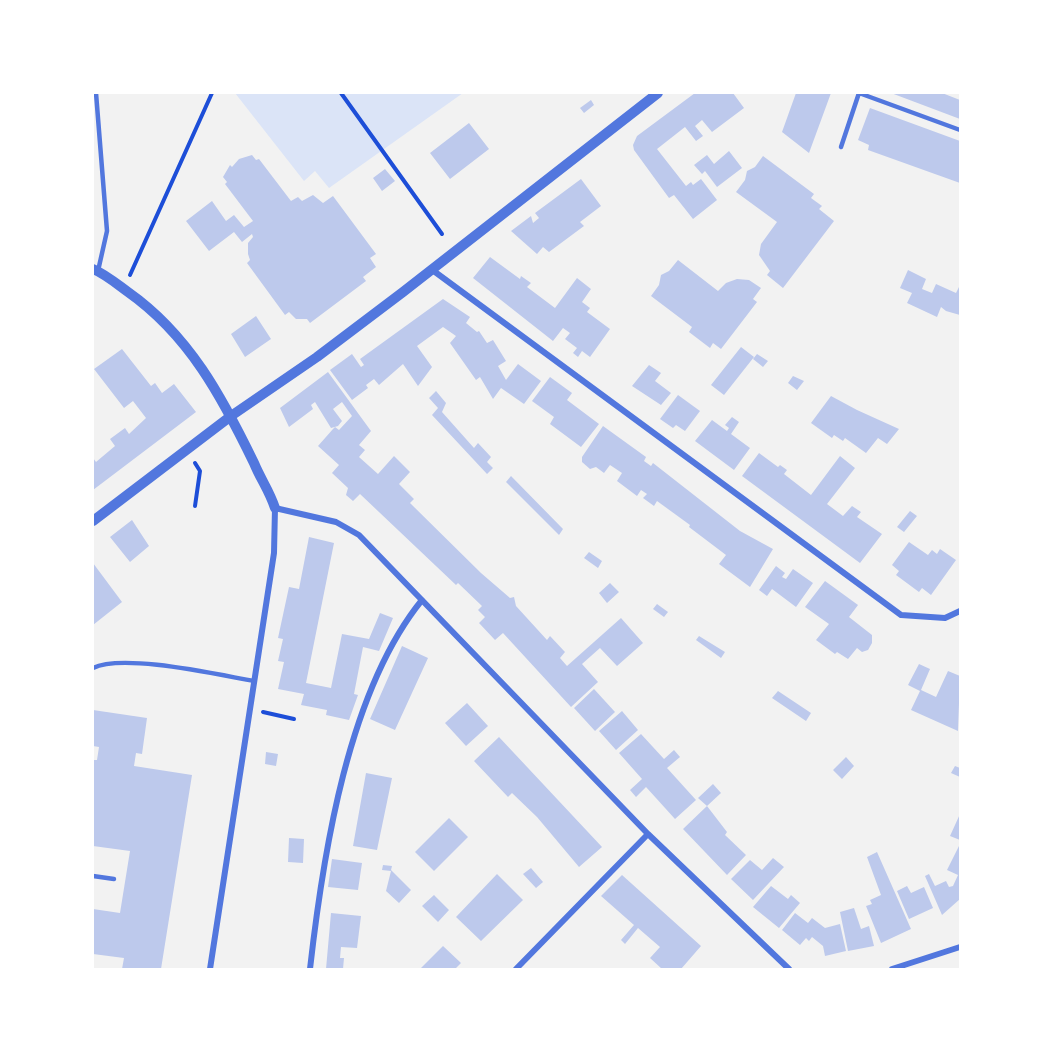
<!DOCTYPE html>
<html>
<head>
<meta charset="utf-8">
<style>
	body { margin:0 }
	#map { position:relative; width:1053px; height:1062px; overflow:hidden; background:#f2f2f2; font-family:"DejaVu Sans",sans-serif }
	canvas { display:block }
	.frame { position:absolute; inset:0; border:94px solid #fff; pointer-events:none }
</style>
</head>
<body>
<div id="map">
<canvas width="1053" height="1062"></canvas>
<div class="frame"></div>
</div>
<script>
const ctx = document.querySelector('canvas').getContext('2d');
ctx.lineJoin = 'round';
function paint(path, color) { ctx.fillStyle = color; ctx.fill(path, 'evenodd'); }
function stroke(path, color, width, dash) { ctx.strokeStyle = color; ctx.lineWidth = width; ctx.lineCap = dash ? 'butt' : 'round'; ctx.setLineDash(dash || []); ctx.stroke(path); }
const green = new Path2D(`
	M235,93H463L329,188L315,171L304,181Z`);
const building = new Path2D(`
	M695,93H733L744,108L712,132L702,120L695,126L703,136L696,141L685,127L657,149L686,186L691,182L693,185L701,179L717,200L693,219L674,195L669,198L634,150L633,145L637,136Z
	M796,93H831L809,153L782,132Z
	M891,93H942L960,100V119Z
	M591,100L594,105L584,113L580,108Z
	M870,108L960,141V183L868,150L869,145L858,140Z
	M469,123L489,149L450,179L430,153Z
	M729,151L742,168L717,187L705,171L702,174L694,165L707,155L714,164Z
	M252,155L256,160L259,159L291,201L298,197L302,201L313,195L323,203L333,196L376,254L370,258L376,267L363,277L366,281L310,323L307,319H296L289,312L285,315L247,263L250,260L248,254V243L253,237L252,234L242,242L234,232L209,251L186,221L212,201L226,221L234,215L244,227L253,221L225,184L227,182L223,177L230,165L232,167L239,159Z
	M763,156L814,194L811,198L822,206L819,209L834,221L783,288L767,275L770,271L759,255L761,244L777,222L736,192L745,180L747,171L755,167Z
	M385,169L395,181L382,191L373,178Z
	M581,179L601,206L580,222L584,226L549,252L543,247L537,254L511,231L531,216L533,223L539,218L535,213Z
	M490,257L520,279L521,276L531,283L527,287L555,308L577,278L591,289L582,302L590,308L587,312L610,329L590,357L582,351L578,357L573,353L577,348L565,339L570,333L563,328L553,341L473,278Z
	M678,260L718,291L726,283L737,279L749,280L761,288L753,299L757,302L721,349L713,343L710,348L689,332L692,327L651,296L659,285L661,275L669,271Z
	M908,270L926,279L922,289L932,293L936,284L956,293L960,285V315L946,311L941,307L937,317L907,303L912,293L900,288Z
	M443,299L470,317L466,323L477,332L479,331L487,343L493,340L506,361L498,366L506,380L518,364L541,381L524,404L501,388L493,399L480,377L476,380L450,343L456,336L443,327L417,346L432,367L418,386L403,364L379,385L374,379L366,385L368,388L352,400L330,370L352,354L361,367L364,365L360,359Z
	M256,316L271,339L245,357L231,334Z
	M741,347L754,357L724,395L711,385Z
	M122,349L151,386L155,383L162,393L174,384L196,412L93,490V458L96,462L115,446L110,439L125,428L129,434L146,418L133,401L124,408L94,369Z
	M757,354L768,361L763,367L753,359Z
	M649,365L661,373L655,381L671,393L661,405L632,386Z
	M328,372L371,431L359,445L365,450L359,457L378,474L394,456L410,472L399,484L414,499L410,503L481,573L510,598L514,597L516,606L547,640L550,636L565,652L560,658L567,666L621,618L643,643L617,666L600,648L582,664L598,682L571,707L503,633L495,640L479,623L485,617L478,610L482,606L458,583L456,585L360,494L353,501L346,495L348,488L332,473L339,465L318,446L333,429L335,427L339,430L352,416L342,402L333,409L342,421L338,426L331,428L315,402L311,405L313,409L289,427L280,408Z
	M793,376L804,381L797,390L788,383Z
	M550,377L572,393L567,400L599,424L581,447L550,424L554,417L532,401Z
	M436,391L446,403L442,412L474,448L478,443L491,457L487,462L493,468L487,474L432,415L438,408L429,398Z
	M678,395L700,411L685,431L676,425L673,428L660,419Z
	M831,396L857,410L899,429L887,444L878,438L866,453L845,438L843,441L834,435L832,438L811,423Z
	M732,417L739,422L731,434L750,448L734,470L695,441L712,420L727,431L729,428L725,425Z
	M603,426L646,457L644,461L651,466L653,463L740,531L773,549L750,587L719,564L726,555L689,527L690,525L657,501L654,506L643,498L647,494L641,490L637,496L617,481L622,473L610,465L604,473L596,467L590,469L582,462V457Z
	M759,453L778,467L780,465L787,470L784,474L811,495L840,456L855,468L827,504L843,516L852,506L861,512L857,517L882,534L860,563L742,476Z
	M511,476L563,529L559,535L506,482Z
	M910,511L917,516L904,532L897,527Z
	M132,520L149,546L130,562L110,537Z
	M309,537L334,543L306,683L331,688L342,634L369,639L380,613L393,618L379,651L363,647L354,694L358,695L349,720L326,715L327,710L301,705L304,694L278,689L284,662L278,661L283,639L278,638L289,587L299,589Z
	M909,542L928,555L932,550L937,554L940,549L956,560L931,595L922,588L919,592L896,575L899,571L892,565Z
	M589,552L602,561L598,568L584,558Z
	M93,563L122,602L93,625Z
	M776,566L785,573L782,577L786,579L793,569L813,583L796,607L772,589L767,596L759,590Z
	M825,581L858,605L849,617L872,635V643L868,650L862,652L857,648L848,659L837,652L835,654L816,640L829,624L805,607Z
	M610,583L619,592L607,603L599,593Z
	M657,604L668,612L664,617L653,609Z
	M699,636L725,652L721,658L696,640Z
	M402,646L428,658L395,730L370,719Z
	M919,664L930,669L921,690L936,697L948,671L960,676L958,731L911,710L920,691L908,685Z
	M594,689L615,712L595,731L574,708Z
	M778,691L811,713L806,721L772,698Z
	M467,703L488,726L466,746L445,723Z
	M93,710L147,718L142,754L136,753L134,766L192,775L161,969H122L124,958L93,954V909L120,913L130,851L93,846V760H97L99,747L93,746Z
	M622,711L638,730L616,750L599,731Z
	M641,734L664,759L674,750L680,757L667,768L696,800L675,819L646,787L636,797L630,790L642,779L619,753Z
	M499,737L602,847L579,867L537,817L512,793L508,797L474,761Z
	M266,752L278,754L276,766L265,764Z
	M846,757L854,766L842,779L833,770Z
	M955,766L960,768V777L951,773Z
	M366,773L392,778L377,850L353,846Z
	M713,784L721,793L707,806L727,832L725,835L746,855L727,875L683,829L707,806L698,798Z
	M960,814V840L950,836Z
	M449,818L468,837L434,871L415,852Z
	M289,838L304,839L303,863L288,862Z
	M960,844V899L942,915L925,876L929,874L935,886L946,881L949,887L953,886L958,875L947,870Z
	M877,852L911,929L881,943L866,906L872,904L870,900L881,895L867,857Z
	M773,858L784,867L753,900L731,879L750,860L762,870Z
	M332,859L362,863L358,890L328,887Z
	M383,865L392,866L391,870L411,890L399,903L386,891L391,871L382,870Z
	M531,868L543,882L536,888L523,874Z
	M497,874L523,900L481,941L456,917Z
	M622,875L701,946L681,969H662L650,958L660,947L638,928L625,944L621,940L634,925L601,896Z
	M771,886L788,899L791,895L800,903L779,928L753,907Z
	M907,886L911,893L924,887L933,908L909,919L897,891Z
	M434,895L449,910L438,922L422,906Z
	M854,908L861,929L869,926L874,946L848,951L840,912Z
	M331,913L361,916L357,948L341,947L340,958H344L343,969H326Z
	M795,913L808,923L812,918L825,928L840,924L846,951L825,956L823,946L812,937L809,941L806,938L800,945L782,930Z
	M443,946L461,963L455,969H420Z`);
const path = new Path2D(`
	M341,93L442,234
	M130,275L212,93
	M195,506L200,471L195,463
	M263,712L294,719`);
const service = new Path2D(`
	M96,93L107,231L98,271
	M841,147L859,93L960,130
	M93,668C123,653 219,675 254,681
	M93,876L114,879`);
const minor = new Path2D(`
	M431,269L901,615L945,618L960,611
	M210,969L274,553L275,508L336,522L359,535L648,834L789,969
	M310,969C323,854 348,691 422,600
	M516,969L648,834
	M892,969L960,947`);
const tertiary = new Path2D(`
	M93,269C105,274 117,284 128,292C189,335 222,397 254,463C261,480 269,490 275,508
	M93,521L231,416L317,357L403,292L658,93`);
paint(green, '#dbe4f7');
paint(building, '#bdc9ec');
stroke(path, '#1d4ed8', 4);
stroke(service, '#5277de', 4.5);
stroke(minor, '#5277de', 6);
stroke(tertiary, '#5277de', 10);
</script>
</body>
</html>
